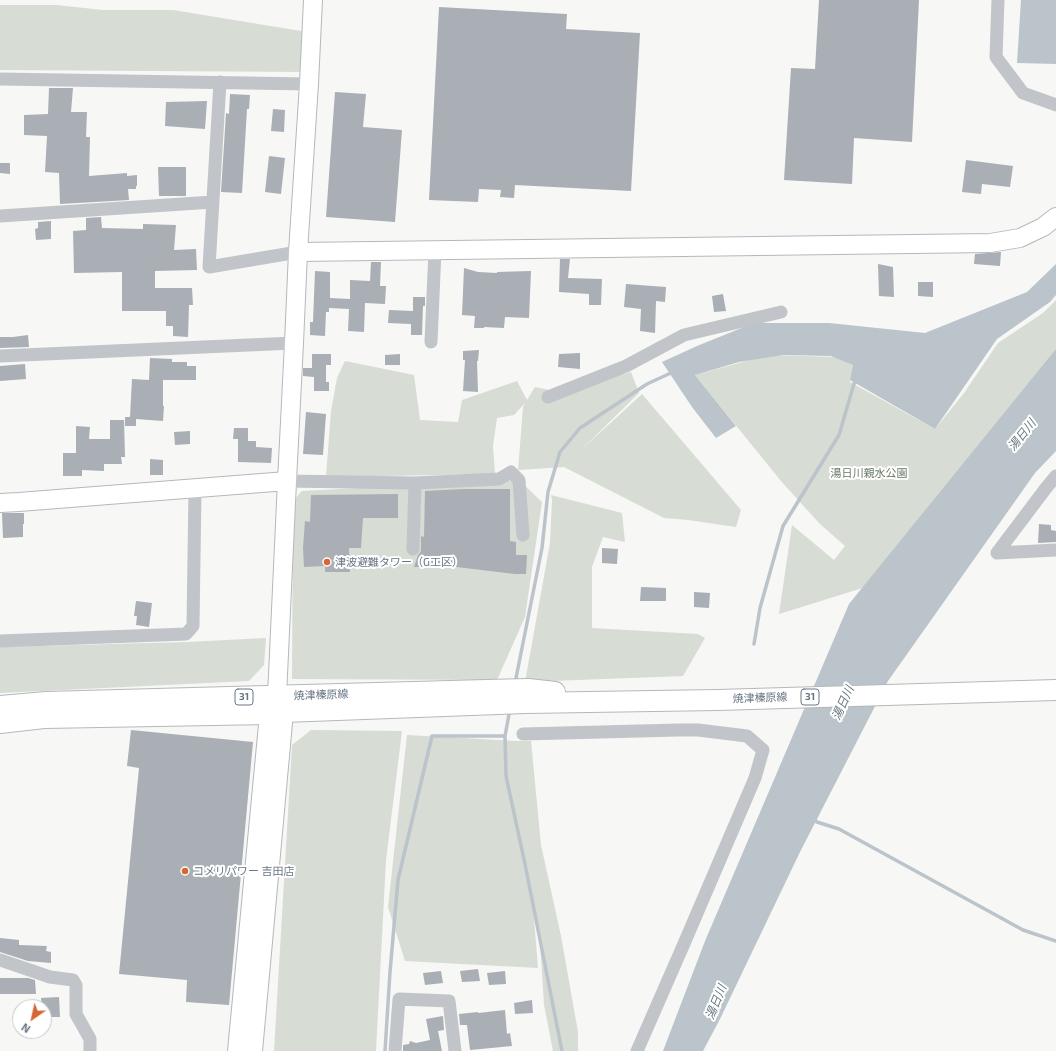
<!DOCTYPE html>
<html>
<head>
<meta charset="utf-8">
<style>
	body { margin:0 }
	#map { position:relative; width:1056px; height:1051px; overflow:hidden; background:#f7f7f5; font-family:"Exo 2",sans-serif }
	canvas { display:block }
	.north { position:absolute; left:12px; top:999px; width:40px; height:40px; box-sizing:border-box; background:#fff; border:1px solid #c3c8ce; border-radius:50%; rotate:214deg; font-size:11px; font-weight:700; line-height:16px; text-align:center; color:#697684 }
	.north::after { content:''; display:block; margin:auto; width:14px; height:18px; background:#d76535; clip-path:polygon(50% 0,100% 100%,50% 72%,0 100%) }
</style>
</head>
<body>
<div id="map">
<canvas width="1056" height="1051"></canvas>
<div class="north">N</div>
</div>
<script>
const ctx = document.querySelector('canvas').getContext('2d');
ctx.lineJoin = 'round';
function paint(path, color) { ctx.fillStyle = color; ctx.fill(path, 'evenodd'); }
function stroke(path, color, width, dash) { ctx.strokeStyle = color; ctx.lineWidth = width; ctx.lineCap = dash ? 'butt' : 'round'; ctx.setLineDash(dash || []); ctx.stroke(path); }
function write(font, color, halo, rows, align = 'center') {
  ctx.font = font + ' "Exo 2","Noto Sans JP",sans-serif'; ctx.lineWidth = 4; ctx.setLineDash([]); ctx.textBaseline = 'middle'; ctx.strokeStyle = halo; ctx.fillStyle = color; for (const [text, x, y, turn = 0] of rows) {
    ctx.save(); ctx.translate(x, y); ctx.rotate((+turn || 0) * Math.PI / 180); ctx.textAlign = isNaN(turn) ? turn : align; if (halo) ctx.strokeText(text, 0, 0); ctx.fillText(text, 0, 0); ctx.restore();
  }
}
const green = new Path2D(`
	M0,5H56L103,10H173L307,32L305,72L0,70Z
	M1056,300V351L869,586L779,614L792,525L834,560L845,546L819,523L781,481L695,375L768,355L839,357L853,365L850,382L935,429L964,393L998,343L1043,313Z
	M345,361L414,375L420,420L458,422L462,400L517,381L527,400L535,387L559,392L631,372L639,393L580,451L642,394L741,510L736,527L688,520L664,518L564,467L518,470L523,407L525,403L514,415L497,418L493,446L495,474L326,477L331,411L337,378Z
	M519,480L542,502L525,617L497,680L292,679L293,501L302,491Z
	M551,495L622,513L625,542L603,537L592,567V628L698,634L705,638L683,676L525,682L550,543L552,500Z
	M266,638L264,665L249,681L0,693V647L187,642Z
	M311,730L402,731L386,860L376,1051H274L292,745Z
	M407,735L516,741H531L541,845L561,936L578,1032V1051H553L544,1005L540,941L533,906L538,968L405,961L388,907Z`);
const water = new Path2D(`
	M1021,0H1056V64L1017,63Z
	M1056,264V295L1050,302L997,339L935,429L850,380L853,365L831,356L783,355L739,362L695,375L736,426L716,438L692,407L662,362L697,346L754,323H829L925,333L1027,292Z
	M1056,349V451L1035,473L888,681L800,852L720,1019L703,1051H663L705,941L849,604Z`);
const stream = new Path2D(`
	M754,644L760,608L783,526L839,435L856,377
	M515,683L542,548L548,492L560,452L580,428L647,384L673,372
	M510,709L505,736L506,776L525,864L562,1051
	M813,819L817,822L839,829L1023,930L1056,941
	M385,1051L390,972L398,880L432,736H505`);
const building = new Path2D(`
	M819,0H919L912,142L854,138L852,184L784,180L791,68L815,69Z
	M439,7L567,14L566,29L640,33L631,191L515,185L514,198L500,197L501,190L479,189L478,202L429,200Z
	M49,88H73L71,112H87L86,137H90L89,176L127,173V176L137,175V186H136V189H128L129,200L60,204L59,173L45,172L47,136L24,135V115L48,114Z
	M335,92L366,94L363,127L402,130L395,222L326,217Z
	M230,94L250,95L249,109H247L242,193L221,192L226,113L229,114Z
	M207,101L205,129L165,126L166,102Z
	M273,109L285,110L284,132L271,131Z
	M269,156L285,158L281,194L265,192Z
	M966,160L1013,166L1010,187L982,184L981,194L962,192Z
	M0,163H10V174L0,173Z
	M158,167H186V196H159Z
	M101,217L102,228L143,229V224L176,225L174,250L196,249L197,270L155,271V288H192L193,305H189L188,337L173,336V326H166V311H122V272L74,273L73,231L86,230V218Z
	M51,221V239L36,240L35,229L38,228V222Z
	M1001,252L1000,266L974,264L975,254Z
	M560,259H570L568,278L602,279L601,305H589V294L559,292Z
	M371,262H381L380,286H386L385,304L365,303L364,332L348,331L349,309L329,308V312H326L325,336L310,335V322H313L315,271L330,272V298L350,299V280L370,281Z
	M878,264L893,267L894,297L879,296Z
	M464,268L478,272L497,273V272L531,271L529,318L505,317L504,328L484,327V328H474L475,316L462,315Z
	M918,282H933V297L918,296Z
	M626,284L666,287L665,302L656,301L655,333L640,331L641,309L624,307Z
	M723,294L726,311L714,312L712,296Z
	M413,297H425V306H423L422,335H411V324L388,323L389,310L413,311Z
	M28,335L29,347L0,348V337H13Z
	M479,350L478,361H477L478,392L463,391L465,360H463V351Z
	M580,353V369L558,367L559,354Z
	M312,354H331V365H326V382H329V391H314V377L303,376V368H312Z
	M400,354V365H385V355Z
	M150,358L172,359V362H187V366H196V380H163V406H164L163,421L136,419V426H125V417H130L132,379L149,380Z
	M25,364L26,379L0,381V366Z
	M306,412L326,414L323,455L303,454Z
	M110,420H124L125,457H121L122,464H104V471L82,470V476H63V453H76V426L90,427L89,439H110Z
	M234,428H248V441H256V447L272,448L271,463L238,462V439H233Z
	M190,431V444L175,445L174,432Z
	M150,459L163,460V475H150Z
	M464,489H510V541L516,542V555H527L526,574H515L448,566V567H414L418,555L420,553L421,550V536L424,537L425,491Z
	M398,494V518H363L361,548H349L350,572H325V566L304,567L303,548L305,521L310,522L311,495Z
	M2,513H24V524H23V537L3,538Z
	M1039,524L1051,525V530L1056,531V542L1038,543Z
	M602,548L618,549L617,564L602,563Z
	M641,587L666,588V601H640Z
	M694,592L710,593L709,608L694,607Z
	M136,601L152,603L149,627L136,625L137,616H134Z
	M131,730L253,742L229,1005L186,1002L187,980L119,974L139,768L127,766Z
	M0,938L19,940V945L47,946L46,951L51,952V963L28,961L0,952Z
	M478,969L480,981L462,982L460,971Z
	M441,971L443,983L425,985L423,973Z
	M505,971L506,984L489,985L487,973Z
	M0,978H28L35,980L36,994H0Z
	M59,997L60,1017H44V1007H42L41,998Z
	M532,1000L533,1013L515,1014L514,1003Z
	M505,1010L507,1034L510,1033L512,1046L470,1050L467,1025H460L459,1014L478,1012V1013Z
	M443,1016L444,1030L438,1031L442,1051H403V1045L409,1044L410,1041L416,1043L430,1040L426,1019Z`);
const street = new Path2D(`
	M998,0L996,57L1023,93L1056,105
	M0,79L309,84
	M220,82L209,267L298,252
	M0,216L213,202
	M431,342L435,250
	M0,356L294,343
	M548,397L626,366L684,335L781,312
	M1056,476L1046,488L997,553L1056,550
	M287,481L415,483L499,479L511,472L519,480L523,535
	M413,549L415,483
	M0,641L186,634L193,626L195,489
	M523,734L678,730H698L747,736L763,750L755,778L683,946L637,1051
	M0,960L50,977L73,980L76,985V1014L90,1039V1051
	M395,1051L399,999L449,1001L455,1051`);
const secondary = new Path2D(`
	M298,252L990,243L1020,238L1043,227L1056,217
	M0,503L19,502L287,481L294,343L298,252L309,84L313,0
	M237,1051L269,714L277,696L287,481
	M253,1051L284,712L278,698`);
const primary = new Path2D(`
	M0,706L46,702L487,690L528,689L555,692
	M0,723L44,718L269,714L284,712L525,703L718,700L1056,690`);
const markers = [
	[327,562,4,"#d76535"],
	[185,871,4,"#d76535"]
];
const shields = [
	[244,697,18],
	[810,697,18]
];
const shieldNames = [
	["31",244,697],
	["31",810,697]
];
const parkNames = [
	["湯日川親水公園",869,473]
];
const poiNames = [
	["津波避難タワー（G工区）",335,562],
	["コメリパワー 吉田店",193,871]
];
const streetNames = [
	["焼津榛原線",321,695,-2],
	["焼津榛原線",760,698,-2]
];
const waterNames = [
	["湯日川",1022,435,-51],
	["湯日川",843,703,-66],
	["湯日川",716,1002,-68]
];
paint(green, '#d7dcd4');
paint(water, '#bbc4ca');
stroke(stream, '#bbc4ca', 3.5);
paint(building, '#a9afb5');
stroke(secondary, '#b4b8bd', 20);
stroke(primary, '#b5b8bc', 22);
stroke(street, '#c1c4c8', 13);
stroke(secondary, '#fff', 18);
stroke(primary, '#fff', 20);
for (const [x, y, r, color] of markers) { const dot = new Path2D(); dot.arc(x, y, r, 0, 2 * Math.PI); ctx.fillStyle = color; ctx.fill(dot); stroke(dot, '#fff', 1.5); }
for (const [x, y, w] of shields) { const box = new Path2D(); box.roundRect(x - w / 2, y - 8, w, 16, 3); ctx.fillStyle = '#fff'; ctx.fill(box); stroke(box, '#697684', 1); }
write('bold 10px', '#697684', null, shieldNames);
write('11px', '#6a7b67', '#fff', parkNames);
write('11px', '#697684', '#fff', poiNames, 'left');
write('11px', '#697684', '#fff', streetNames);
write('italic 12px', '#64777f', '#fff', waterNames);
</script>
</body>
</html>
